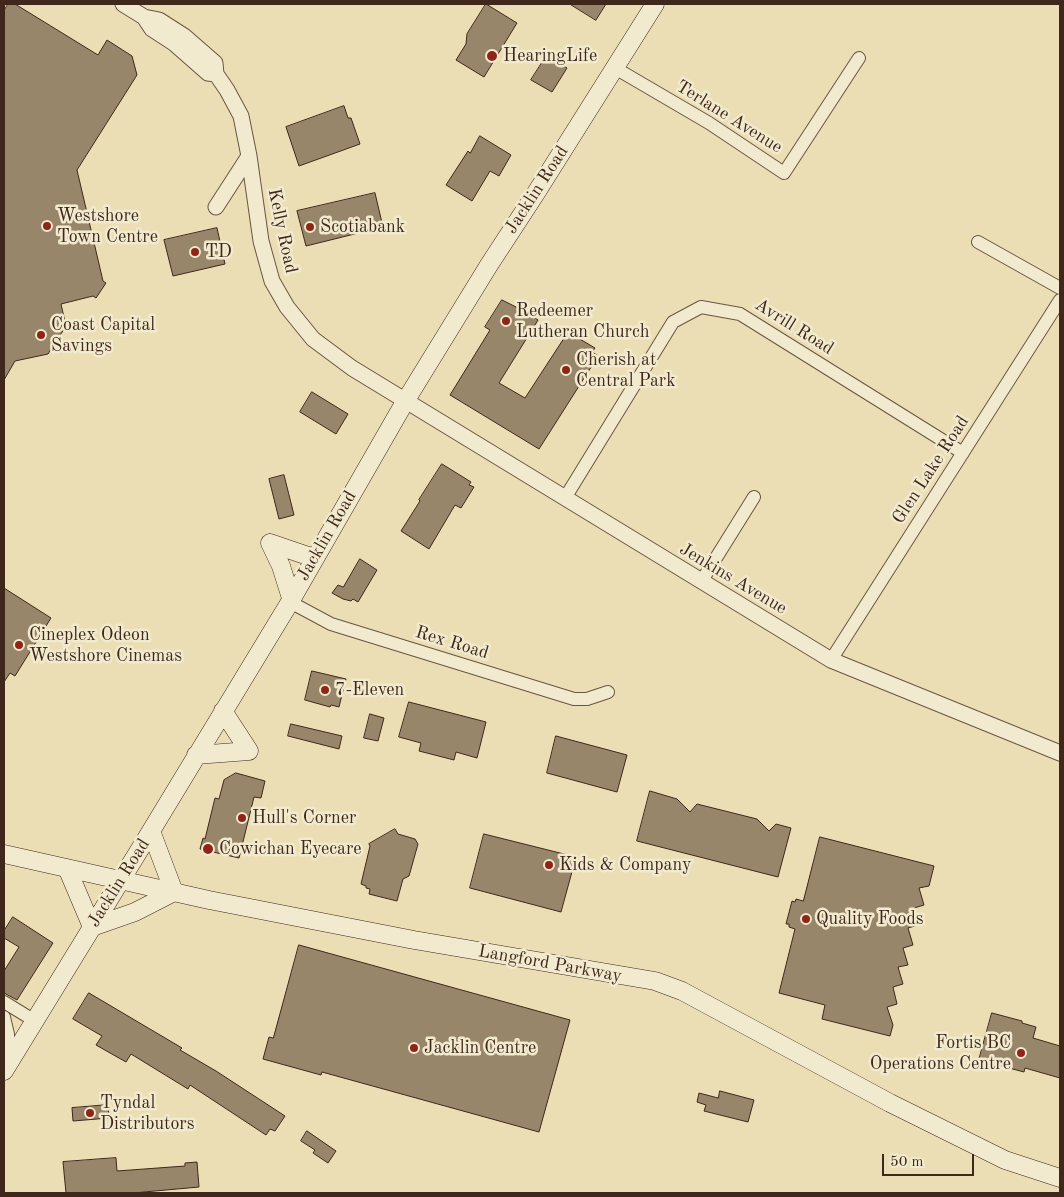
<!DOCTYPE html>
<html>
<head>
<meta charset="utf-8">
<style>
	body { margin:0 }
	#map { position:relative; width:1064px; height:1197px; overflow:hidden; background:#ebdeb4; font-family:"Old Standard TT",serif }
	canvas { display:block }
	.frame { position:absolute; inset:0; border:5px solid #3f271b; pointer-events:none }
	.scale { position:absolute; left:882px; top:1154px; width:92px; height:22px; box-sizing:border-box; border:2px solid #3f271b; border-top:0; padding-left:6px; font-size:15px; line-height:18px; white-space:nowrap; color:#3f271b; -webkit-text-stroke:4px #f2eace; paint-order:stroke }
</style>
</head>
<body>
<div id="map">
<canvas width="1064" height="1197"></canvas>
<div class="frame"></div>
<div class="scale">50 m</div>
</div>
<script>
const ctx = document.querySelector('canvas').getContext('2d');
ctx.lineJoin = 'round';
function paint(path, color) { ctx.fillStyle = color; ctx.fill(path, 'evenodd'); }
function stroke(path, color, width, dash) { ctx.strokeStyle = color; ctx.lineWidth = width; ctx.lineCap = dash ? 'butt' : 'round'; ctx.setLineDash(dash || []); ctx.stroke(path); }
function write(font, color, halo, rows, align = 'center') {
  ctx.font = font + ' "Old Standard TT",serif'; ctx.lineWidth = 5; ctx.setLineDash([]); ctx.textBaseline = 'middle'; ctx.strokeStyle = halo; ctx.fillStyle = color; for (const [text, x, y, turn = 0] of rows) {
    ctx.save(); ctx.translate(x, y); ctx.rotate((+turn || 0) * Math.PI / 180); ctx.textAlign = isNaN(turn) ? turn : align; if (halo) ctx.strokeText(text, 0, 0); ctx.fillText(text, 0, 0); ctx.restore();
  }
}
const building = new Path2D(`
	M8,4H15L98,55L107,40L132,56L137,75L77,170L103,281L106,283L96,298L93,296L61,304L66,326L48,354L15,361L4,380V11Z
	M486,4L517,23L484,77L456,60L466,44L467,34Z
	M570,4H606L596,20Z
	M547,55L567,68L552,92L531,80Z
	M344,106L348,118H351L360,144L299,166L286,127Z
	M480,136L511,155L499,176L490,171L472,201L446,185L468,151L470,153Z
	M375,193L383,227L306,246L297,211Z
	M217,228L225,264L173,276L164,240Z
	M502,300L520,309L522,306L530,311L528,314L538,320L499,383L525,398L568,332L595,348L592,352L597,355L594,360L595,361L539,449L450,395L490,330L485,327Z
	M312,392L348,414L336,434L300,412Z
	M442,464L471,482L469,485L474,487L461,508L455,505L429,549L401,531L420,501L419,500Z
	M284,475L294,515L279,519L269,479Z
	M360,559L377,570L358,602L353,599L351,601L343,599L332,593L338,585L343,587Z
	M4,588L51,618L15,676L10,673L4,682Z
	M312,671L346,679L339,707L331,705L330,707L305,700Z
	M409,702L486,722L477,758L456,752L454,760L419,751L421,743L399,737Z
	M370,714L384,718L378,741L364,738Z
	M291,724L342,736L339,749L288,736Z
	M556,736L627,755L617,792L547,773Z
	M236,773L265,781L261,798L254,797L239,858L200,849L203,838L205,839L215,798L219,799L224,780Z
	M650,791L677,799L690,812L697,804L757,819L769,831L776,824L791,828L778,877L637,841Z
	M395,829L398,834L415,839L418,844L409,876L403,879L397,901L369,894L370,889L366,888V886L361,884L370,846L369,844Z
	M484,834L576,857L561,912L470,888Z
	M820,837L934,866L929,886L919,888L924,905L914,908L918,925L908,928L913,945L903,948L908,965L898,967L903,984L893,987L897,1004L887,1007L893,1025L890,1036L822,1019L825,1005L779,993L795,929L789,927V924H786L792,901L795,902L796,899L803,901Z
	M13,917L53,943L17,1000L4,993V971L19,947L4,938V931Z
	M299,945L570,1020L539,1132L322,1072L321,1075L263,1059L269,1037L273,1038Z
	M89,993L182,1048L180,1050L216,1071L285,1116L275,1131L270,1129L266,1135L190,1085L188,1089L131,1054L126,1062L96,1045L102,1036L73,1019Z
	M992,1013L1022,1021V1023L1036,1027L1033,1038L1060,1046V1078L1025,1068L1024,1072L979,1060Z
	M720,1091L754,1100L748,1122L704,1111L706,1105L697,1102L699,1093L718,1098Z
	M108,1105L109,1118L73,1121L72,1108Z
	M307,1131L336,1151L328,1163L313,1153L315,1150L301,1141Z
	M116,1158L117,1171L185,1166V1163L197,1162L199,1187L133,1193H66L63,1162Z`);
const minor = new Path2D(`
	M615,68L709,123L784,173L859,58
	M978,242L1060,288
	M565,498L673,322L701,307L740,314L963,453
	M701,582L754,497
	M290,602L331,624L574,699H587L608,692
	M831,660L1060,300
	M4,1002L35,1021
	M4,1017L8,1034L9,1061`);
const tertiary = new Path2D(`
	M123,4L144,17L159,20L184,36L215,63L216,74L227,90L241,116L249,156L261,241L272,281L287,307L313,339L352,368L831,660L1060,753
	M144,17L152,29L175,44L208,73L216,74
	M216,207L249,156`);
const secondary = new Path2D(`
	M270,543L281,566L291,598
	M270,543L314,558
	M196,755L249,751L223,711
	M151,831L174,892
	M4,854L209,900L414,940L655,981L682,991L890,1103L1005,1160L1060,1178
	M67,868L92,927
	M92,927L135,912L174,892
	M4,1071L151,831L290,602L406,400L489,265L536,193L655,4`);
const markers = [
	[492,56,6,"#8f2418"],
	[47,226,5,"#8f2418"],
	[310,227,5,"#8f2418"],
	[195,252,5,"#8f2418"],
	[506,321,5,"#8f2418"],
	[41,335,5,"#8f2418"],
	[566,370,5,"#8f2418"],
	[19,645,5,"#8f2418"],
	[325,690,5,"#8f2418"],
	[242,818,5,"#8f2418"],
	[208,849,6,"#8f2418"],
	[549,865,5,"#8f2418"],
	[806,919,5,"#8f2418"],
	[414,1048,5,"#8f2418"],
	[1021,1053,5,"#8f2418"],
	[90,1113,5,"#8f2418"]
];
const poiNames = [
	["HearingLife",503,56],
	["Westshore",57,216],
	["Town Centre",57,237],
	["Scotiabank",320,227],
	["TD",205,252],
	["Redeemer",516,311],
	["Lutheran Church",516,332],
	["Coast Capital",51,325],
	["Savings",51,346],
	["Cherish at",576,360],
	["Central Park",576,381],
	["Cineplex Odeon",29,635],
	["Westshore Cinemas",29,656],
	["7-Eleven",335,690],
	["Hull's Corner",252,818],
	["Cowichan Eyecare",219,849],
	["Kids & Company",559,865],
	["Quality Foods",816,919],
	["Fortis BC",1011,1043,"right"],
	["Operations Centre",1011,1064,"right"],
	["Jacklin Centre",424,1048],
	["Tyndal",100,1103],
	["Distributors",100,1124]
];
const streetNames = [
	["Terlane Avenue",729,117,32],
	["Jacklin Road",537,190,-57],
	["Kelly Road",282,231,78],
	["Avrill Road",794,327,32],
	["Glen Lake Road",931,470,-57],
	["Jacklin Road",327,536,-60],
	["Jenkins Avenue",733,579,31],
	["Rex Road",452,643,17],
	["Jacklin Road",119,883,-58],
	["Langford Parkway",550,964,10]
];
paint(building, '#98866b');
stroke(building, '#3f271b', 1);
stroke(minor, '#6a5541', 14);
stroke(tertiary, '#6a5541', 17);
stroke(secondary, '#3f271b', 19);
stroke(minor, '#f2eace', 12);
stroke(tertiary, '#f2eace', 15);
stroke(secondary, '#f2eace', 18);
for (const [x, y, r, color] of markers) { const dot = new Path2D(); dot.arc(x, y, r, 0, 2 * Math.PI); ctx.fillStyle = color; ctx.fill(dot); stroke(dot, '#f2eace', 2); }
write('18px', '#3f271b', '#f2eace', poiNames, 'left');
write('18px', '#3f271b', '#f2eace', streetNames);
</script>
</body>
</html>
